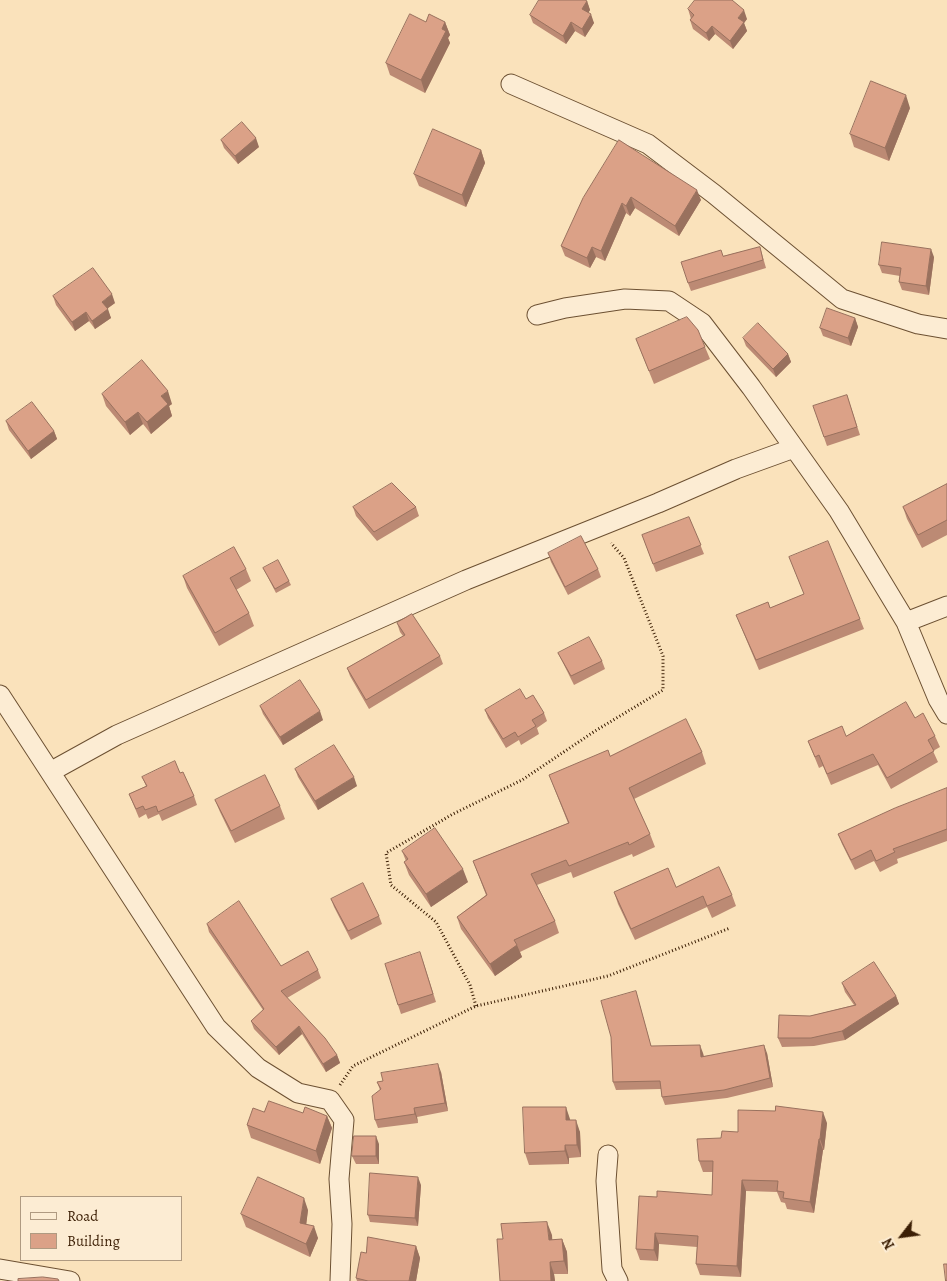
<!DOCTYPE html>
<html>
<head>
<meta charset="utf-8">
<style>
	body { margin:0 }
	#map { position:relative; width:947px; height:1281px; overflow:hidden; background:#fae2bb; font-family:Alegreya,serif }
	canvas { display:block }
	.legend { position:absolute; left:20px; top:1196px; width:162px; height:65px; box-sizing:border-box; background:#fcecd3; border:1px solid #af9a81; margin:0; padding:6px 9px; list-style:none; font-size:15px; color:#3c1f05 }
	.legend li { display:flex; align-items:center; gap:10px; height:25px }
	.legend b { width:25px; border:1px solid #af9a81 }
	.north { position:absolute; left:877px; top:1211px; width:50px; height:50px; -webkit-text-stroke:4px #fcecd3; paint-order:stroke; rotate:240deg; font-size:14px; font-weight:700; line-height:20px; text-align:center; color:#3c1f05 }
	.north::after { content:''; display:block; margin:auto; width:18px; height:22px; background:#3c1f05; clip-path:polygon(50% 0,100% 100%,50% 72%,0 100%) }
</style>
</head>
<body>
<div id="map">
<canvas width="947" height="1281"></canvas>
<ul class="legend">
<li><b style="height:6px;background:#fcecd3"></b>Road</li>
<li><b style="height:14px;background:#dba187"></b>Building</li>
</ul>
<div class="north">N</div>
</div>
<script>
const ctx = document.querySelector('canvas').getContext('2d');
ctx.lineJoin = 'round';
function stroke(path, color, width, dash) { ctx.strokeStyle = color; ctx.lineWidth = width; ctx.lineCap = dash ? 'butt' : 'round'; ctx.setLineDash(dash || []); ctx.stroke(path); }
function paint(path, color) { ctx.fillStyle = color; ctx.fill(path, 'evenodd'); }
const path = new Path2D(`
	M476,1006L470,985L436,922L391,885L386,853L453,814L522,780L595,731L663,690V656L624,558L611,543
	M340,1085L353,1066L476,1006L608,976L730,928`);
const street = new Path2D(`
	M511,84L648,144L714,194L842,299L918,324L947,329
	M537,315L565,308L625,299L669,301L702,323L751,387L839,511L906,622L938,699L947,714
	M906,622L947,606
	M0,695L216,1027L258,1068L298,1093L330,1100L344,1120L339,1179L342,1224L340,1281
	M50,772L117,735L466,580L658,503L736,469L794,448
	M608,1155L606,1181L612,1269L618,1281
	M0,1269L70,1281`);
const wall = new Path2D(`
	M587,1L590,10L588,13L594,23L585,37L575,31L566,44L533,23L530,15Z
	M688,9L747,19L744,23L747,31L733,49L715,34L709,41L693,29L690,20L691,19Z
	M426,22H445L450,35L448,38L450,43L425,93L390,75L386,63Z
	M910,108L889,161L854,147L850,134Z
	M221,140L259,147L238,164L224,148Z
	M619,140L701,200L679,236L635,208L630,216L626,213L605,261L596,257L590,268L565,256L561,246Z
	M481,150L485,163L466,207L419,186L414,174Z
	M760,247L766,268L691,291L688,283L724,256Z
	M934,257L929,295L902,290L899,282L900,276L882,273L879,265Z
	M53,296L115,303L107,309L111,318L95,329L89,321L75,331L56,305Z
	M855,318L858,327L851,346L823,336L820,328Z
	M743,338L788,354L791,362L776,377L746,346Z
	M636,339L705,347L710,359L654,384Z
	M102,394L172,404L169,406L172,416L151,434L143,424L130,435L106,406Z
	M847,395L860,435L827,446L813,406Z
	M6,421L54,431L57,439L31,459L9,430Z
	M947,484V535L922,548L907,519L903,507Z
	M353,507H416L419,516L377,541L356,516Z
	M689,517L704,554L656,572L642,535Z
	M548,553L598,569L601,577L568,595L551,562Z
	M789,557L860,619L864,629L759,670L736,615L770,608L804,594Z
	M263,568L289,581L291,585L276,593Z
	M246,569L251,581L236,590L249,613L254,626L219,646L187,588L183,576Z
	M397,623L440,656L443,664L369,709L350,676L347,668L403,636L400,632Z
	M558,653L602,661L605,669L574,685Z
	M526,699L544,713L547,721L537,728L539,734L521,745L519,740L506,748L488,718L485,710Z
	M260,706L323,720L283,745L263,714Z
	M915,718L935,736L940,747L933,751L938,762L891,789L878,765L831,785L823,766L819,768L808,741L846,736Z
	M702,752L706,764L634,799L650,834L655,847L633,857L632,854L573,878L571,872L537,885L555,921L559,933L520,952L522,957L495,976L461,929L457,917L486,895L473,861L568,823L549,775L610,756Z
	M295,769L357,786L318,810L298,777Z
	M180,773L194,796L197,805L162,821L159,814L148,819L146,814L139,818L129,794L146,786L142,777Z
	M947,788V841L897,859L898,863L880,872L874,861L855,870L842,844L838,834Z
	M215,800L280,806L285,819L235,843L220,812Z
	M402,851L468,882L431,907L409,875L404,862L406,861Z
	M676,887L732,895L736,906L712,918L707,907L635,940L618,904L614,892Z
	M331,899L379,916L382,924L351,940L334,907Z
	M207,924L281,966L318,970L321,978L287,998L337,1055L340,1063L326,1072L302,1034L279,1055L254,1029L251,1021L263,1010L209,932Z
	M423,961L436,1002L401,1014L398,1005Z
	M842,983L896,996L899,1004L845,1040L814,1046L782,1047L778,1038L810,1016L854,1005L845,992Z
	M636,991L651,1046L703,1053L704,1056L767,1053L773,1087L727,1098L665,1105L662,1097L661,1089L616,1090L613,1082L611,1037Z
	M441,1072L448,1111L417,1117L418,1123L378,1128L375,1120L380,1090L377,1082Z
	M264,1112L303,1113L327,1116L332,1128L320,1164L251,1138L247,1125Z
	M570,1120L580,1132L581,1157L569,1158V1164L529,1165L525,1153Z
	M827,1123L824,1150H823L814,1213L787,1209L785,1203L781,1202L777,1192L746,1191L741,1277L700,1275L696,1264L697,1247L659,1244L658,1261L640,1260L636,1249L657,1197L712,1195L713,1172H703L699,1161L721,1138L738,1132Z
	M379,1144V1164H356L352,1156Z
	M421,1185L418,1226L370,1222L368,1215Z
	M308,1210L306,1224L318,1238L310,1257L246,1227L241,1214Z
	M552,1235V1240L562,1239L567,1252L568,1274H554L555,1281H500Z
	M416,1246L420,1258L416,1281H357L356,1278L366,1253Z`);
const shadedWall = new Path2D(`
	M587,1L590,10L585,18L582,9Z
	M744,10L747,19L744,23L747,31L733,49L730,41L738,18Z
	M591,14L594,23L585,37L582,29Z
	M445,22L450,35L448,38L450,43L425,93L421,80Z
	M571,22L575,31L566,44L563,36Z
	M712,26L715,34L709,41L706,33Z
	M906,95L910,108L889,161L885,148Z
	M256,138L259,147L238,164L235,156Z
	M481,150L485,163L466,207L462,195Z
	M697,190L701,200L679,236L675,226Z
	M631,197L635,208L630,216L626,206Z
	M622,203L626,213L605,261L601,251Z
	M592,247L596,257L590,268L587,258Z
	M931,249L934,257L929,295L926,286Z
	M112,294L115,303L105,310L102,302Z
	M108,309L111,318L95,329L92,321Z
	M86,312L89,321L75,331L72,322Z
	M855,318L858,327L851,346L848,338Z
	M788,354L791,362L776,377L773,369Z
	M168,391L172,404L169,406L172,416L151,434L147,422L161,396Z
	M138,412L143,424L130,435L125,422Z
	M54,431L57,439L31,459L28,451Z
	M320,711L323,720L283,745L280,737Z
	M354,777L357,786L318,810L315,801Z
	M463,869L468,882L431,907L426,894Z
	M517,945L522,957L495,976L490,964Z
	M896,996L899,1004L845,1040L842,1031Z
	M299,1026L302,1034L279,1055L276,1047Z
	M700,1045L703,1053L704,1065L701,1057Z
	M764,1045L767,1053L773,1087L770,1078Z
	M337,1055L340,1063L326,1072L323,1064Z
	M438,1064L441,1072L448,1111L445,1103Z
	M566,1107L570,1119L571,1132L566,1120Z
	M414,1108L417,1117L418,1123L415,1114Z
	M823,1112L827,1123L824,1150L820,1139Z
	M327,1116L332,1128L320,1164L316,1151Z
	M576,1120L580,1132L581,1157L577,1145Z
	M376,1136L379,1144V1164L376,1156Z
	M819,1139L823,1150L814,1213L810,1202Z
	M565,1145L569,1158V1164L565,1151Z
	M418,1177L421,1185L418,1226L415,1218Z
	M742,1180L746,1191L741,1277L737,1266Z
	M304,1198L308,1210L305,1235L300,1223Z
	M547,1222L552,1235L553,1252L549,1240Z
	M314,1226L318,1238L310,1257L306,1244Z
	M655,1233L659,1244L658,1261L654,1250Z
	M562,1239L567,1252L568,1274L564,1261Z
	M416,1246L420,1258L416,1281H409Z
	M550,1262L554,1274L555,1281H551Z`);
const building = new Path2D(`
	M539,0H585L587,1L582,9L591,14L582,29L571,22L563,36L530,15Z
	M695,0H732L744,10L738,18L744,22L730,41L712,26L706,33L690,20L694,15L688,9Z
	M410,14L426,22L429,14L445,22L442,29L446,31L421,80L386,63Z
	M871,81L906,95L885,148L850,134Z
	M242,122L256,138L235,156L221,140Z
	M433,129L481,150L462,195L414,174Z
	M619,140L697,190L675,226L631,197L626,206L622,203L601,251L592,247L587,258L561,246L583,198Z
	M882,242L931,249L926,286L899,282L901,268L879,265Z
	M760,247L763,260L688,283L681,262L721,250L723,256Z
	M93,268L112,294L102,302L108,309L92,321L86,312L72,322L53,296Z
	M827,308L855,318L848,338L820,328Z
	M687,317L698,330L705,347L649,371L636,339Z
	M758,323L788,354L773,369L743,338Z
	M142,360L168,391L161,396L168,404L147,422L138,412L125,422L102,394Z
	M847,395L857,427L824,437L813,406Z
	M32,402L54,431L28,451L6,421Z
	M392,483L416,507L374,532L353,507Z
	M947,484V520L918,535L903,507Z
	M689,517L701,545L653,564L642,535Z
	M581,536L598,569L565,587L548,553Z
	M828,541L860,619L756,660L736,615L768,602L770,608L804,594L789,557Z
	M234,547L246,569L230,578L249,613L215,633L183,576Z
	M278,560L289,581L275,589L263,568Z
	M412,614L440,656L366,700L347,668L405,635L397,623Z
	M589,637L602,661L571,676L558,653Z
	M300,680L320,711L280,737L260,706Z
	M520,689L526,699L533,695L544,713L532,720L536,726L518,737L515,732L503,739L485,710Z
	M906,702L915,718L923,713L935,736L928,740L934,751L887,778L873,754L827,774L819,755L815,757L808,741L842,726L846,736Z
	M686,719L702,752L629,788L650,834L629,845L628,842L569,866L566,860L531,874L555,921L514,940L517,945L490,964L457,917L487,895L473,861L569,823L549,775L608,750L610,756Z
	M334,745L354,777L315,801L295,769Z
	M175,761L180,773L183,772L194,796L158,812L156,806L145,810L143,806L136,809L129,794L147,786L142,777Z
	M265,775L280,806L231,831L215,800Z
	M947,788V829L893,849L895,852L876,861L871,850L851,860L838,834L895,808Z
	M435,828L463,869L426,894L404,862L408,859L402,851Z
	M719,867L732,895L707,906L703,896L631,929L614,892L668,868L676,887Z
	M363,883L379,916L348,931L331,899Z
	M239,901L281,966L308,951L318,970L281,991L325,1038L337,1055L323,1064L299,1026L276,1047L251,1021L264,1009L207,924Z
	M420,952L433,994L398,1005L385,964Z
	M874,962L896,996L842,1031L811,1038H778L779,1015L810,1016L856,1005L842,983Z
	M636,991L651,1046L700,1045L701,1057L764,1045L770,1078L724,1090L662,1097L660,1081L613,1082L611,1037L601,1001Z
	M438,1064L445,1103L414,1108L415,1114L375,1120L372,1096L381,1089L377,1082L383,1081L381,1073Z
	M269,1101L303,1113L305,1107L327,1116L316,1151L247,1125L253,1108L264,1112Z
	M776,1106L823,1112L820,1139H819L810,1202L783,1198L784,1192L777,1191L778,1181L742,1180L737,1266L696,1264L698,1236L655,1233L654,1250L636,1249L639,1196L657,1197V1191L712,1195L713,1161H699L697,1139L721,1138L722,1131L738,1132V1110L775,1111Z
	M523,1107H566V1120H576L577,1145H565V1151L525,1153Z
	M354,1136H376V1156H352Z
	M370,1173L418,1177L415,1218L368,1215Z
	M258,1177L304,1198L300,1223L314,1226L306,1244L241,1214Z
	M547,1222L549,1240L562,1239L564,1261L550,1262L551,1281H500L497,1239H503L501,1224Z
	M368,1237L416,1246L409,1281H368L356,1278L361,1252L366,1253Z
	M944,1264H947V1281H946Z
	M43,1277L58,1279L59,1281H18V1279Z`);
stroke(street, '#6c5032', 21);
stroke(path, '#3c1f05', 3, [1, 2.5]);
stroke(street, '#fcecd3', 19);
paint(wall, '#bc8a74');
paint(shadedWall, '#99715e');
paint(building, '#dba187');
stroke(building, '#99715e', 1);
</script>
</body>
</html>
